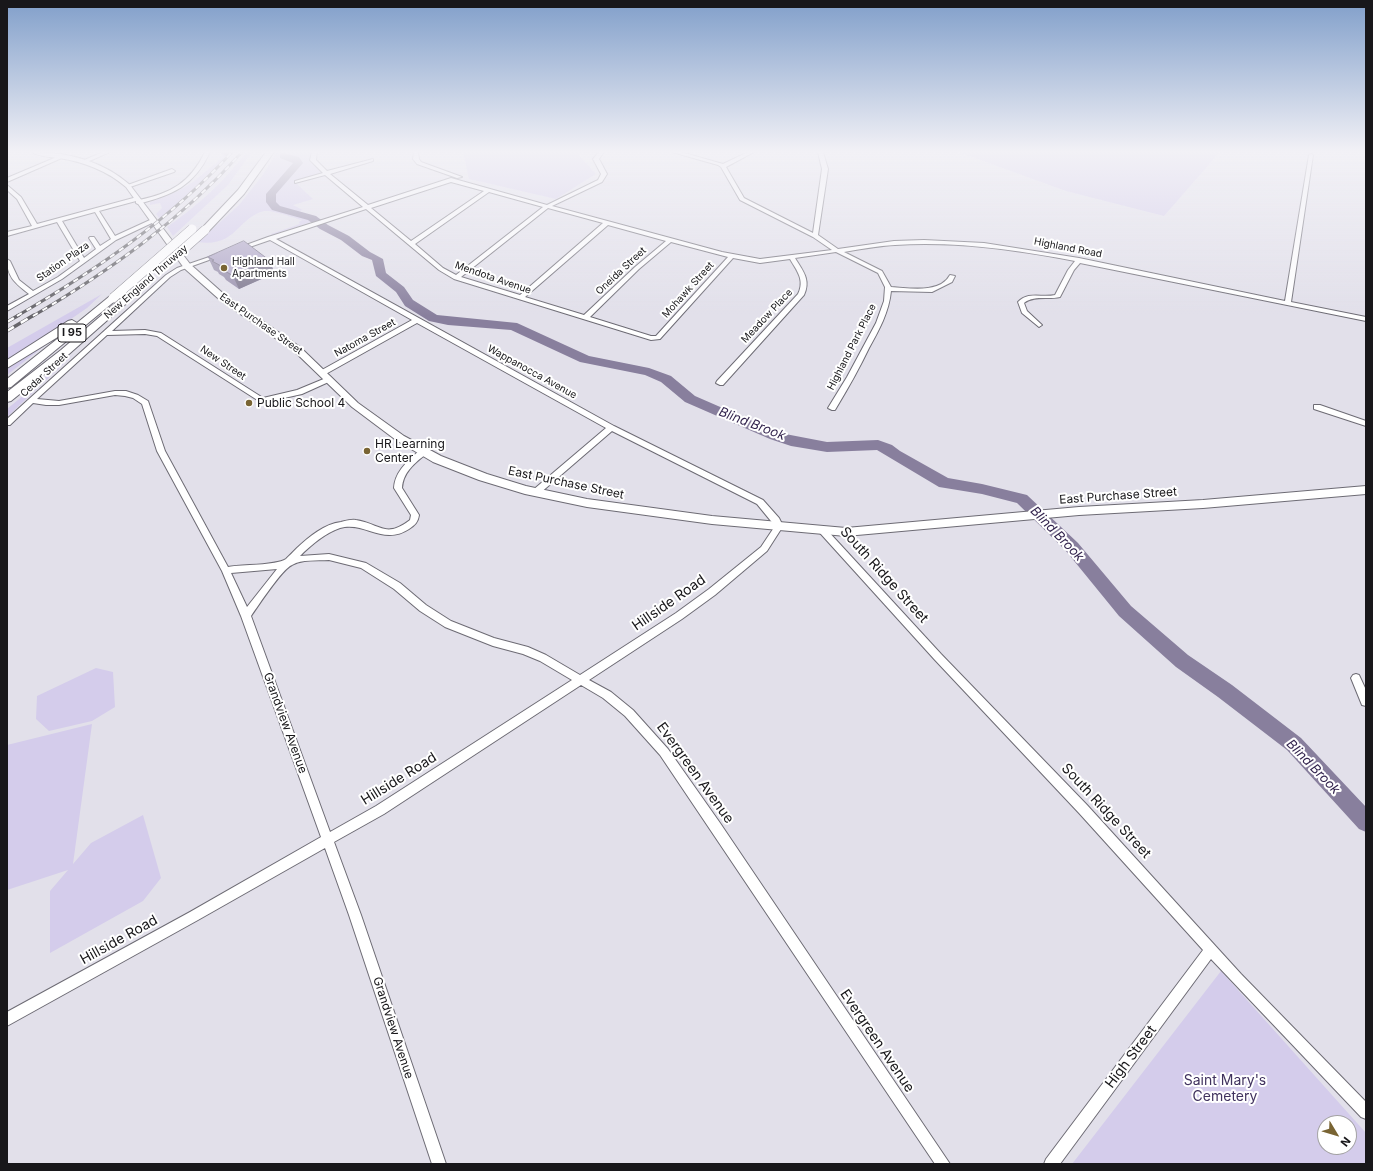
<!DOCTYPE html>
<html>
<head>
<meta charset="utf-8">
<style>
	body { margin:0 }
	#map { position:relative; width:1373px; height:1171px; overflow:hidden; background:#e2e0ea; font-family:Inter,sans-serif }
	canvas { display:block }
	.frame { position:absolute; inset:0; border:8px solid #18171a; pointer-events:none }
	.north { position:absolute; left:1317px; top:1115px; width:40px; height:40px; box-sizing:border-box; background:#fff; border:1px solid #a3a2a3; border-radius:50%; rotate:128deg; font-size:11px; font-weight:700; line-height:16px; text-align:center; color:#18171a }
	.north::after { content:''; display:block; margin:auto; width:14px; height:18px; background:#796433; clip-path:polygon(50% 0,100% 100%,50% 72%,0 100%) }
</style>
</head>
<body>
<div id="map">
<canvas width="1373" height="1171"></canvas>
<div class="frame"></div>
<div class="north">N</div>
</div>
<script>
const ctx = document.querySelector('canvas').getContext('2d');
ctx.lineJoin = 'round';
function paint(path, color) { ctx.fillStyle = color; ctx.fill(path, 'evenodd'); }
function stroke(path, color, width, dash) { ctx.strokeStyle = color; ctx.lineWidth = width; ctx.lineCap = dash ? 'butt' : 'round'; ctx.setLineDash(dash || []); ctx.stroke(path); }
function write(font, color, halo, rows, align = 'center') {
  ctx.font = font + ' Inter,sans-serif'; ctx.lineWidth = 4; ctx.setLineDash([]); ctx.textBaseline = 'middle'; ctx.strokeStyle = halo; ctx.fillStyle = color; for (const [text, x, y, turn = 0] of rows) {
    ctx.save(); ctx.translate(x, y); ctx.rotate((+turn || 0) * Math.PI / 180); ctx.textAlign = isNaN(turn) ? turn : align; if (halo) ctx.strokeText(text, 0, 0); ctx.fillText(text, 0, 0); ctx.restore();
  }
}
const green = new Path2D(`
	M220,152H229L211,174L160,219L156,214L162,208L160,203L150,205V202L178,191L193,182L223,157Z
	M246,152H252L228,185L173,236L167,227C197,206 224,182 246,152Z
	M277,152H313L310,160L322,173L295,182L313,199L293,205L303,210L299,211L320,219L272,235L271,234L300,224L299,222L302,220C294,218 273,210 265,211C238,216 237,248 198,242L239,205L262,176Z
	M463,152H582L578,154L596,174L556,199L469,179Z
	M958,152H1220L1164,216L1066,191Z
	M102,294L87,308L7,363V348Z
	M51,340H52L7,375V369Z
	M75,353L7,417V409Z
	M96,668L113,672L115,707L92,721L49,731L36,719L37,696Z
	M92,724L73,864L91,843L143,815L161,878L143,901L50,953V891L68,870L7,890V745Z
	M1221,971L1366,1133V1164H1072ZM1325,1123H1349V1147H1325Z`);
const river = new Path2D(`
	M220,152H231L233,154L228,157Z
	M283,153L299,157L303,163L276,194V202L280,206L316,216L328,225L349,236L370,252L383,259L386,273L404,287L413,300L437,315L517,323L589,356L649,368L671,376L695,396L780,433L827,442L878,440L892,445L900,451L948,478L982,484L1027,495L1078,543L1131,606L1188,655L1232,685L1301,738L1366,807V832L1359,829L1287,750L1218,697L1176,667L1119,616L1066,551L1017,503L982,494L939,487L877,450L827,452L791,446L770,439L685,402L661,382L645,375L580,362L511,330L448,325L429,321L405,306L396,292L376,276L372,260L362,256L341,240L320,229L308,220L272,210L266,202V194L293,163L280,158V154Z`);
const minor = new Path2D(`
	M103,152H110L87,162L82,161Z
	M205,152H210C194,186 173,195 138,204L136,203V201L99,211L115,236L150,220H154V222L116,240L62,279L7,311V306L29,294C15,283 7,277 7,259L10,261L19,280L33,291L58,277L80,261L57,222L7,236V232L32,226L17,199L7,190V185L21,197L37,224L137,197L140,199L139,200C171,193 190,183 205,152ZM95,212L111,239L100,246L94,237H90L89,238L96,249L84,258L62,221Z
	M312,152H317L316,160L327,171L373,159V161L330,174L368,205L451,178L547,205L598,180L601,174L593,159L599,152H604L599,159L607,174L602,182L552,206L722,252L760,259L832,250L813,237L740,200L721,167L718,165L672,152H681L723,164L748,152H754L726,167L744,198L813,233L822,169L818,152H823L828,169L818,235L838,249L894,241L924,240L984,243L1079,258L1285,301L1309,155L1311,154L1313,155L1291,302L1366,317V321L1080,263L1074,270L1060,297C1049,300 1034,295 1024,303L1027,311L1042,325L1039,327L1022,313L1018,302C1028,291 1042,298 1055,295L1068,270L1075,261C1016,250 956,241 895,245C878,246 861,249 844,252L882,271L891,287C909,288 940,294 950,275L955,276L952,282L932,292L891,291C889,312 879,330 869,348C859,369 847,390 835,410H832L828,408L847,377L876,323L884,301L885,287L878,273L836,252L795,258C803,271 811,280 804,295L723,385H720L716,383L717,381L798,294C805,280 797,271 790,259L760,263L733,258L660,339L651,340L454,279L439,270L366,209L276,239L614,426L763,500L779,518L783,526L767,551L715,595L682,619L589,680L611,692L633,710L668,749L720,823L950,1164H935L660,755L625,716L603,698L581,685L384,814L334,842L361,915L446,1164H432L349,915L325,848L198,920L7,1026V1012L190,912L321,837L241,616L222,571L157,451L142,404L133,398L125,396L115,395L59,405H46L33,403L10,425H7V419L166,275L177,268L218,254L223,255L181,270L170,277L112,331L145,330L161,333L263,398L297,390L326,378H329L333,380L302,394L262,403L157,336L145,334L107,335L37,399L59,401L115,391H126L138,395L148,401L165,451L228,567C243,564 275,566 286,559C289,556 293,552 297,548C309,537 324,524 341,522C345,521 351,519 356,520C381,524 385,539 410,520L411,515L394,488C395,471 408,461 420,450H426L427,452L426,454C415,463 403,472 402,488L419,515C418,522 415,525 409,529C383,546 365,521 340,528C325,533 311,545 300,556L329,554L366,563L400,583L426,605L451,621L494,638L528,647L546,655L580,675L676,613L709,589L761,547L775,526L757,504L612,431L539,494H533L532,492L533,490L606,428L417,323L324,375H320V371L412,320L270,240L238,251L235,249L268,237L363,207L325,175L295,183V181L323,173L310,160ZM451,182L484,191L411,241L371,208ZM489,192L543,207L456,275L443,268L415,244ZM548,208L603,223L520,295L461,277ZM608,225L666,241L635,267L584,315L525,297ZM671,242L728,257L656,336H651L590,317L639,269ZM329,560L361,568L394,589L420,611L445,627L493,646L523,654L540,661L572,680L376,806L330,832L251,616C258,606 282,569 292,565C302,559 317,561 329,560ZM277,569L247,607L231,573Z
	M414,152H418L419,159L421,162L462,177L457,178L417,164L413,159Z
	M59,156L64,157L7,182V178Z
	M172,169L175,171L174,172L130,187L125,186Z
	M1314,405H1320L1366,421V426L1314,409Z
	M823,528L826,529L941,654L1087,805L1241,974L1366,1102V1119L1361,1117L1211,959L1060,1164H1044L1046,1159L1203,950L1079,813L935,660L820,533L819,531Z
	M1356,674L1359,675L1366,690V706L1362,705L1351,678L1353,675Z`);
const major = new Path2D(`
	M32,152C67,152 103,161 130,185L190,264L226,296L300,347L358,403L404,436L441,456L487,474L526,486L587,499L712,516L846,528L1079,507L1203,500L1366,486V494L1203,508L1079,515L846,536L712,524L587,507L525,494L479,480L433,462L396,440L352,407L294,351L220,300L184,268L126,187C106,170 84,162 59,158C51,157 39,157 32,152Z`);
const highway = new Path2D(`
	M266,152H274L244,194L208,232H202V228L238,190Z
	M113,295L118,298L116,300L11,387L7,388V379L66,332L7,368V360L68,321L72,320L77,323L110,296Z
	M126,296L129,297L131,299L129,301L69,354L11,401L7,402V392L61,350L123,297Z`);
const railFar1 = new Path2D(`
	M17,316C96,270 170,220 232,152
	M33,316C111,270 181,220 242,152`);
const rail = new Path2D(`
	M7,322L19,315
	M7,331L34,315`);
const highwayBridge = new Path2D(`
	M187,246L205,230
	M113,298L192,229`);
const wall = new Path2D(`
	M208,257L275,273L239,289L226,280L224,277L219,274L218,272L214,270Z`);
const shadedWall = new Path2D(`
	M269,260L275,273L239,289L233,276Z`);
const building = new Path2D(`
	M244,241L269,260L233,276L219,267L221,266L212,261L214,260L208,257Z`);
const markers = [
	[224,268,4,"#796433"],
	[249,403,4,"#796433"],
	[367,451,4,"#796433"]
];
const farStreetnames = [
	["Highland Road",1068,248,11],
	["Station Plaza",63,262,-35],
	["Oneida Street",621,271,-43],
	["Mendota Avenue",493,278,19],
	["New England Thruway",146,282,-41],
	["Mohawk Street",688,290,-48],
	["Meadow Place",767,316,-47],
	["East Purchase Street",261,324,35],
	["Natoma Street",365,338,-29],
	["Highland Park Place",852,347,-63],
	["New Street",223,363,34],
	["Wappanocca Avenue",532,372,29],
	["Cedar Street",44,375,-43]
];
const farPoinames = [
	["Highland Hall",232,262],
	["Apartments",232,274]
];
const shields = [
	[72,333,28]
];
const shieldNames = [
	["I 95",72,333]
];
const poiNames = [
	["Public School 4",257,403],
	["HR Learning",375,444],
	["Center",375,458]
];
const streetNames = [
	["East Purchase Street",566,483,12],
	["East Purchase Street",1118,496,-4],
	["Grandview Avenue",285,723,70],
	["Grandview Avenue",393,1028,72]
];
const waterNames = [
	["Blind Brook",752,424,21],
	["Blind Brook",1057,534,46],
	["Blind Brook",1313,767,46]
];
const nearStreetnames = [
	["South Ridge Street",884,575,48],
	["Hillside Road",669,603,-35],
	["Evergreen Avenue",695,773,54],
	["Hillside Road",399,779,-32],
	["South Ridge Street",1106,811,47],
	["Hillside Road",119,940,-29],
	["Evergreen Avenue",877,1041,56],
	["High Street",1131,1057,-53]
];
const nearParknames = [
	["Saint Mary's",1225,1081],
	["Cemetery",1225,1097]
];
paint(green, '#d4cceb');
paint(river, '#887f9d');
stroke(minor, '#6d6b74', 2);
stroke(major, '#6d6b74', 2);
stroke(highway, '#6d6b74', 2);
paint(minor, '#fff');
paint(major, '#fff');
paint(highway, '#fff');
stroke(railFar1, '#66656a', 3);
stroke(rail, '#66656a', 3.5);
stroke(railFar1, '#fff', 2, [5.5]);
stroke(rail, '#fff', 2.5, [8]);
stroke(highwayBridge, '#6d6b74', 10, []);
stroke(highwayBridge, '#fff', 9);
paint(wall, '#9890ac');
paint(shadedWall, '#7c768c');
paint(building, '#b1a8c8');
stroke(building, '#7c768c', 1);
const sky = ctx.createLinearGradient(0, 0, 0, 316);
sky.addColorStop(0, '#819fca');
sky.addColorStop(0.48, '#f2f1f6');
sky.addColorStop(1, '#f2f1f600');
ctx.fillStyle = sky;
ctx.fillRect(0, 0, 1373, 316);
for (const [x, y, r, color] of markers) { const dot = new Path2D(); dot.arc(x, y, r, 0, 2 * Math.PI); ctx.fillStyle = color; ctx.fill(dot); stroke(dot, '#fff', 1.5); }
write('10px', '#18171a', '#fff', farStreetnames);
write('10px', '#18171a', '#fff', farPoinames, 'left');
for (const [x, y, w] of shields) { const box = new Path2D(); box.roundRect(x - w / 2, y - 9, w, 18, 3); ctx.fillStyle = '#fff'; ctx.fill(box); stroke(box, '#18171a', 1); }
write('bold 11px', '#18171a', null, shieldNames);
write('12px', '#18171a', '#fff', poiNames, 'left');
write('12px', '#18171a', '#fff', streetNames);
write('italic 13px', '#32234d', '#fff', waterNames);
write('14px', '#18171a', '#fff', nearStreetnames);
write('14px', '#40325e', '#fff', nearParknames);
</script>
</body>
</html>
